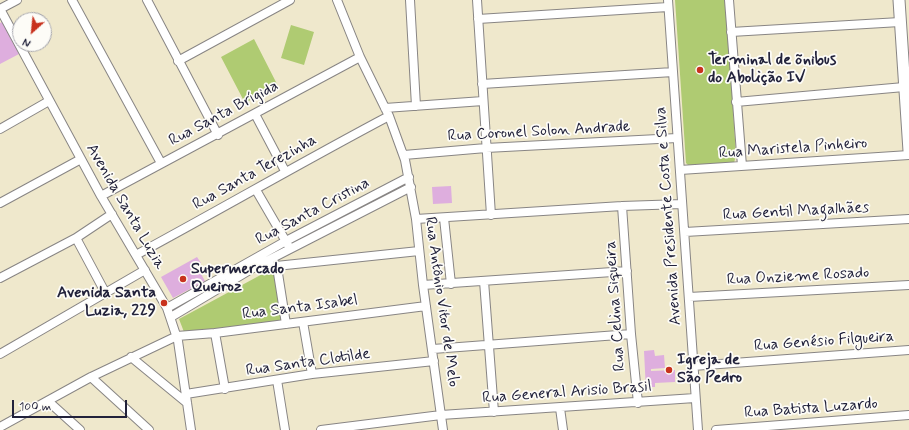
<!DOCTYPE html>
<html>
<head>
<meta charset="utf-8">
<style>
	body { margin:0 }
	#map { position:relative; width:909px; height:430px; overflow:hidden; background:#efe8cc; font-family:Mynerve,sans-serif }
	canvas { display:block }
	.north { position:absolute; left:12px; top:12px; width:40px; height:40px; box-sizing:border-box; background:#fdfcf7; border:1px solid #a5a5ac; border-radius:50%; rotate:207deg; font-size:11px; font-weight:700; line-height:16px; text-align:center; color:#22223b }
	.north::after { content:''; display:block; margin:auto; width:14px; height:18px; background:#c8321e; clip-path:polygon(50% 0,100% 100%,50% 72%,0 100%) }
	.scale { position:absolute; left:12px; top:400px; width:115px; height:18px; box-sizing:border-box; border:2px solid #22223b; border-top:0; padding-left:5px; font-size:12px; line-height:14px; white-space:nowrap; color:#22223b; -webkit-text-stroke:3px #fdfcf7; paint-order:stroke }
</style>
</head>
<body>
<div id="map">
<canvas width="909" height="430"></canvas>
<div class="north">N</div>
<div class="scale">100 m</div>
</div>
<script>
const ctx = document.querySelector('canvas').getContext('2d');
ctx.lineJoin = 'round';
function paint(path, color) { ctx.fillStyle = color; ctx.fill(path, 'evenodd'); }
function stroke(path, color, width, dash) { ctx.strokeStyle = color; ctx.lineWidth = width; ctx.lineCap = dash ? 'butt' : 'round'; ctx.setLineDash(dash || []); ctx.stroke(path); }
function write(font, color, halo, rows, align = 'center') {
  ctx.font = font + ' Mynerve,sans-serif'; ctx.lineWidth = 3.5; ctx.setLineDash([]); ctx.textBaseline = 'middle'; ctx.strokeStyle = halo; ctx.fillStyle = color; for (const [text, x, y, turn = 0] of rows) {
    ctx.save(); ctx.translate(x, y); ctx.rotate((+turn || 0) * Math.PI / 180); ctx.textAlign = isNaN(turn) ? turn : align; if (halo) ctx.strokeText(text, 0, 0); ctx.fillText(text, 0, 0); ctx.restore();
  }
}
const green = new Path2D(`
	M675,0H726L736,155L734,163L689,166L686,163Z
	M291,25L314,32L304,65L281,58Z
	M254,39L278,86L245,103L221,57Z
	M268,271L275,275L282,321L184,332L179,319Z`);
const building = new Path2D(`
	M2,22L19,54L0,64V23Z
	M451,186L452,203L433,204L432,187Z
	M197,257L201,263L196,265L205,281L173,298L161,277Z
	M654,350L655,356L664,355L665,368L651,369V371L675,370V382L655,383V387H652V391H646L644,351Z`);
const street = new Path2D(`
	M72,0L161,163
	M147,0L218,135
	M337,0L360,57L389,116L405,160L416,219L423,285L443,430
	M410,0L416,106
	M477,0L491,215
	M668,0L698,430
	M729,0L742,166
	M0,9L101,196L167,308L178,341L191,430
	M0,9L17,0
	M478,19L668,7
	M731,32L900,22
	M178,61L290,0
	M482,84L673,72
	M736,102L904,87
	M385,108L483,101
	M255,114L285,171
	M0,129L49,101
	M404,155L486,148L677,138
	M680,170L909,155
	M256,190L288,245
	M101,196L360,57
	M0,203L81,159
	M622,206L631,334L638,403
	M444,218L451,284
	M416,219L622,206L682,204
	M685,232L909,219
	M76,238L106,294
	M136,255C221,209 304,161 389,116
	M277,267L286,324
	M257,268L419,251
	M0,278L76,238L112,214
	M484,281L494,412
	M423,285L627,271
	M689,297L909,285
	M167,308L286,241L409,177
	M171,317L253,268L411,187
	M303,322L312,374
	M215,333L225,389
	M433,349L631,334
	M0,354L145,270
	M131,357L187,403
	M693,366L909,350
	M91,377L149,430
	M277,380L285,430
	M186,394L312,374L434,361
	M48,401L80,430
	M560,408L563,430
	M0,427L91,377L177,336L215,333L426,306
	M321,430L441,415L695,398
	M716,430L909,415`);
const secondary = new Path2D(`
	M899,0L909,151`);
const markers = [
	[700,70,4,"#c8321e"],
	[183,279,4,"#c8321e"],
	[164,303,4,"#c8321e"],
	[669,370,4,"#c8321e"]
];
const poiNames = [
	["Terminal de õnibus",708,61],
	["do Abolição IV",708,79],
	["Supermercado",191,270],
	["Queiroz",191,288],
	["Avenida Santa",156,294,"right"],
	["Luzia, 229",156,312,"right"],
	["Igreja de",677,361],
	["São Pedro",677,379]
];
const streetNames = [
	["Rua Santa Brígida",224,114,-28],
	["Rua Coronel Solon Andrade",539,132,-3],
	["Rua Maristela Pinheiro",793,149,-4],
	["Rua Santa Terezinha",255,173,-29],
	["Avenida Santa Luzia",125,207,60],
	["Rua Santa Cristina",313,212,-28],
	["Rua Gentil Magalhães",796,212,-3],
	["Avenida Presidente Costa e Silva",669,216,-94],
	["Rua Onzieme Rosado",798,277,-3],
	["Rua Antônio Vitor de Melo",441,302,82],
	["Rua Celina Siqueira",616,306,-94],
	["Rua Santa Isabel",300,308,-7],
	["Rua Genésio Filgueira",824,342,-4],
	["Rua Santa Clotilde",308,363,-8],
	["Rua General Arisio Brasil",567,393,-4],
	["Rua Batista Luzardo",811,409,-4]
];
paint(green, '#afcb72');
paint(building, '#deaede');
stroke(street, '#888584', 10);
stroke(secondary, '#888584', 13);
stroke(street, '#fff', 8);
stroke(secondary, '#fff', 11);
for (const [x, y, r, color] of markers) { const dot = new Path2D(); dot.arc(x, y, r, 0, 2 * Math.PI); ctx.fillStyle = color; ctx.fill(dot); stroke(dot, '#fdfcf7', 1.5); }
write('bold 16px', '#22223b', '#fdfcf7', poiNames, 'left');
write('16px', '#22223b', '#fdfcf7', streetNames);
</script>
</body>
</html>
